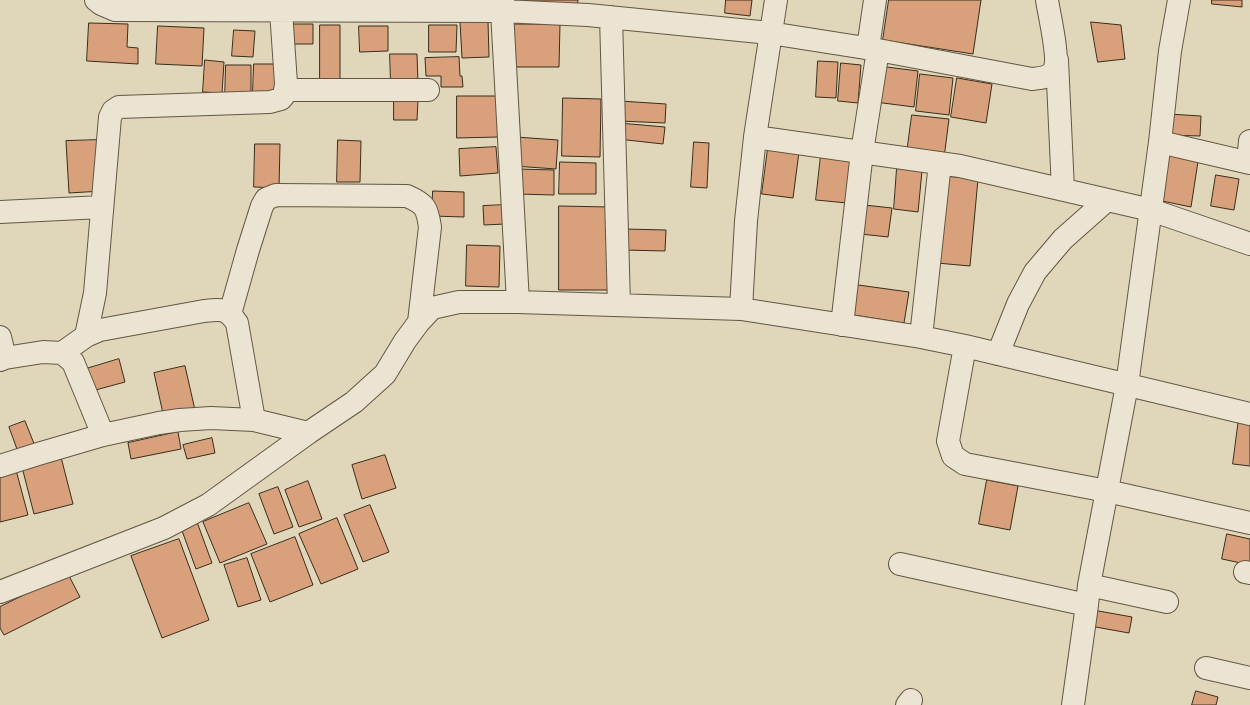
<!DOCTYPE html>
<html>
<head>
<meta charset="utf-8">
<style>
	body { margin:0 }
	canvas { display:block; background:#e0d6ba }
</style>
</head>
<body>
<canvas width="1250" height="705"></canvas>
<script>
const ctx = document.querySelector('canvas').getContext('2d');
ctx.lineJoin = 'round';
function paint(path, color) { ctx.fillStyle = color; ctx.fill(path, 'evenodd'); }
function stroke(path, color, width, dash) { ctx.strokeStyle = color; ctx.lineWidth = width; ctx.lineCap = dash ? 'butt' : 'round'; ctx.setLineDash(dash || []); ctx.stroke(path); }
const building = new Path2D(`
	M511,0H578L577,9L511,3Z
	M726,0H752L750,16L725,13Z
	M889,0H981L973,54L883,40Z
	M1212,0H1242V7L1212,4Z
	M488,21L489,57L462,58L460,22Z
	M1091,22L1121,25L1125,59L1098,62Z
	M89,23L128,24L127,47L138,48V64L87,61Z
	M290,24H313V44H290Z
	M514,24H560L559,67H513Z
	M320,25H340V87L320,88Z
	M429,25H457L456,52H429Z
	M158,26L204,28L202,66L156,64Z
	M359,26H388V51L360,52Z
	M234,30L255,31L253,57L232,56Z
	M390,54H417L418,83L391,84Z
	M459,57L460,76H462L463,87H441V76H426L425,58Z
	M205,60L224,62L222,93L203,92Z
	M818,61L838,62L836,98L816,97Z
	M841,63L861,65L858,103L838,101Z
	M254,64H276L275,93L253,92Z
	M226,65H251V97H225Z
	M879,66L918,71L914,107L875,102Z
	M920,74L953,78L949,115L916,111Z
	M957,78L992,84L986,123L951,117Z
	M457,96H499V137L457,138Z
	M563,98L601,99L600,157L562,156Z
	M394,100H418L417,120H394Z
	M620,101L666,104L665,123L619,121Z
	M1168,114L1201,116L1200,136L1167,135Z
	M912,115L949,119L944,158L907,153Z
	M619,123L665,127L663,144L618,139Z
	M516,137L558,140L556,169L514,166Z
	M99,140L102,191L69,193L66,141Z
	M338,140L361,141L360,182H337Z
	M694,142L709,143L707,188L691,187Z
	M255,144H280L279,188L254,187Z
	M496,147L498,173L460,176L459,149Z
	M768,148L799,152L793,198L762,194Z
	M1169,150L1199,155L1191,207L1162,201Z
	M821,155L852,158L847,203L816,200Z
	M560,162L596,163V194H559Z
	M897,168L922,171L918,212L894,209Z
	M517,169L554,170V195L517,194Z
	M1216,175L1239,179L1234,210L1211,206Z
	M944,176L978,179L970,266L937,263Z
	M433,191L464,192V217L432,216Z
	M505,205V224L484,225L483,206Z
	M864,205L892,208L888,237L861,234Z
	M559,206L609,207V290H559Z
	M624,229L666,230L665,251L624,250Z
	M467,245L500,246L499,287L466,286Z
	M851,284L909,292L904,323L847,314Z
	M119,359L125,382L92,391L86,369Z
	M185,366L195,410L164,418L154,373Z
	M1239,418L1250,420V466L1233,464Z
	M25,421L35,446L18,452L9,427Z
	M178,432L181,449L131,459L128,443Z
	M212,438L215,453L187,459L183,445Z
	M385,455L396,488L362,499L352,465Z
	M61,457L73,504L34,514L22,467Z
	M16,470L28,515L0,522V474Z
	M987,480L1018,486L1010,530L979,524Z
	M308,481L322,519L299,527L285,490Z
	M278,487L293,527L274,534L259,494Z
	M249,503L267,544L220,563L203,522Z
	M370,505L389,552L363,562L344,515Z
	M337,518L358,569L321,584L299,534Z
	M197,522L212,563L196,569L181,528Z
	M1227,534L1250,539V565L1222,559Z
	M295,537L313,585L270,602L251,554Z
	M179,539L209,620L162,638L131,556Z
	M247,558L261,600L238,607L224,565Z
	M68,574L80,597L4,635L0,628V607Z
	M1093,610L1132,617L1129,633L1090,626Z
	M1196,691L1218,697L1216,705H1192Z`);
const minor = new Path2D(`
	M96,0L101,4L115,10L502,11L588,15L770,33L878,50L1032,79C1040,78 1050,78 1054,70C1060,59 1049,14 1047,0
	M503,0L502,11L518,302
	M1179,0L1170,51L1160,142L1250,163
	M611,17L619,305
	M868,48L875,0
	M1057,60L1063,190
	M285,90H428
	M755,137L960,166L1151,210L1250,244
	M1248,162L1250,141
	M0,212L102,207
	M741,309L746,221L755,137L776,0
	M230,314L248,250L262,206L266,199L276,195L407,196C425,204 427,207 430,227L419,322
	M842,325L862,152L878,50
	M86,336L95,293L110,117L113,111L119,107L270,102L281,99L285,94L286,83L281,11
	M0,337L5,358
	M921,337L940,163
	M965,346L948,441L953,456L965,464L1107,491L1250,523
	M62,353L86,336L100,330L204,311C222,309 227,308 237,323L254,420
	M998,354L1018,304L1035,272L1063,239L1107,200
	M0,360L5,358L43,352L62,353L73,362L103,435
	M0,466L38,454L103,435L159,423L180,420L211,418L254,420L308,433
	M900,564L1087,605
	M1245,572L1250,573
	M1089,585L1167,602
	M0,592L164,528L208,505L308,433L354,402L385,374L405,341L419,322L432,308L459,302H518L741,309L921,337L965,346L1250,414
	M1206,668L1250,678
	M907,705L911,700
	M1073,705L1087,605L1089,585L1127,385L1160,142`);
paint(building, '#d8a17c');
stroke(building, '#392d1b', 1);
stroke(minor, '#635743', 24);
stroke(minor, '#ebe4d2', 22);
</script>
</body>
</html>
